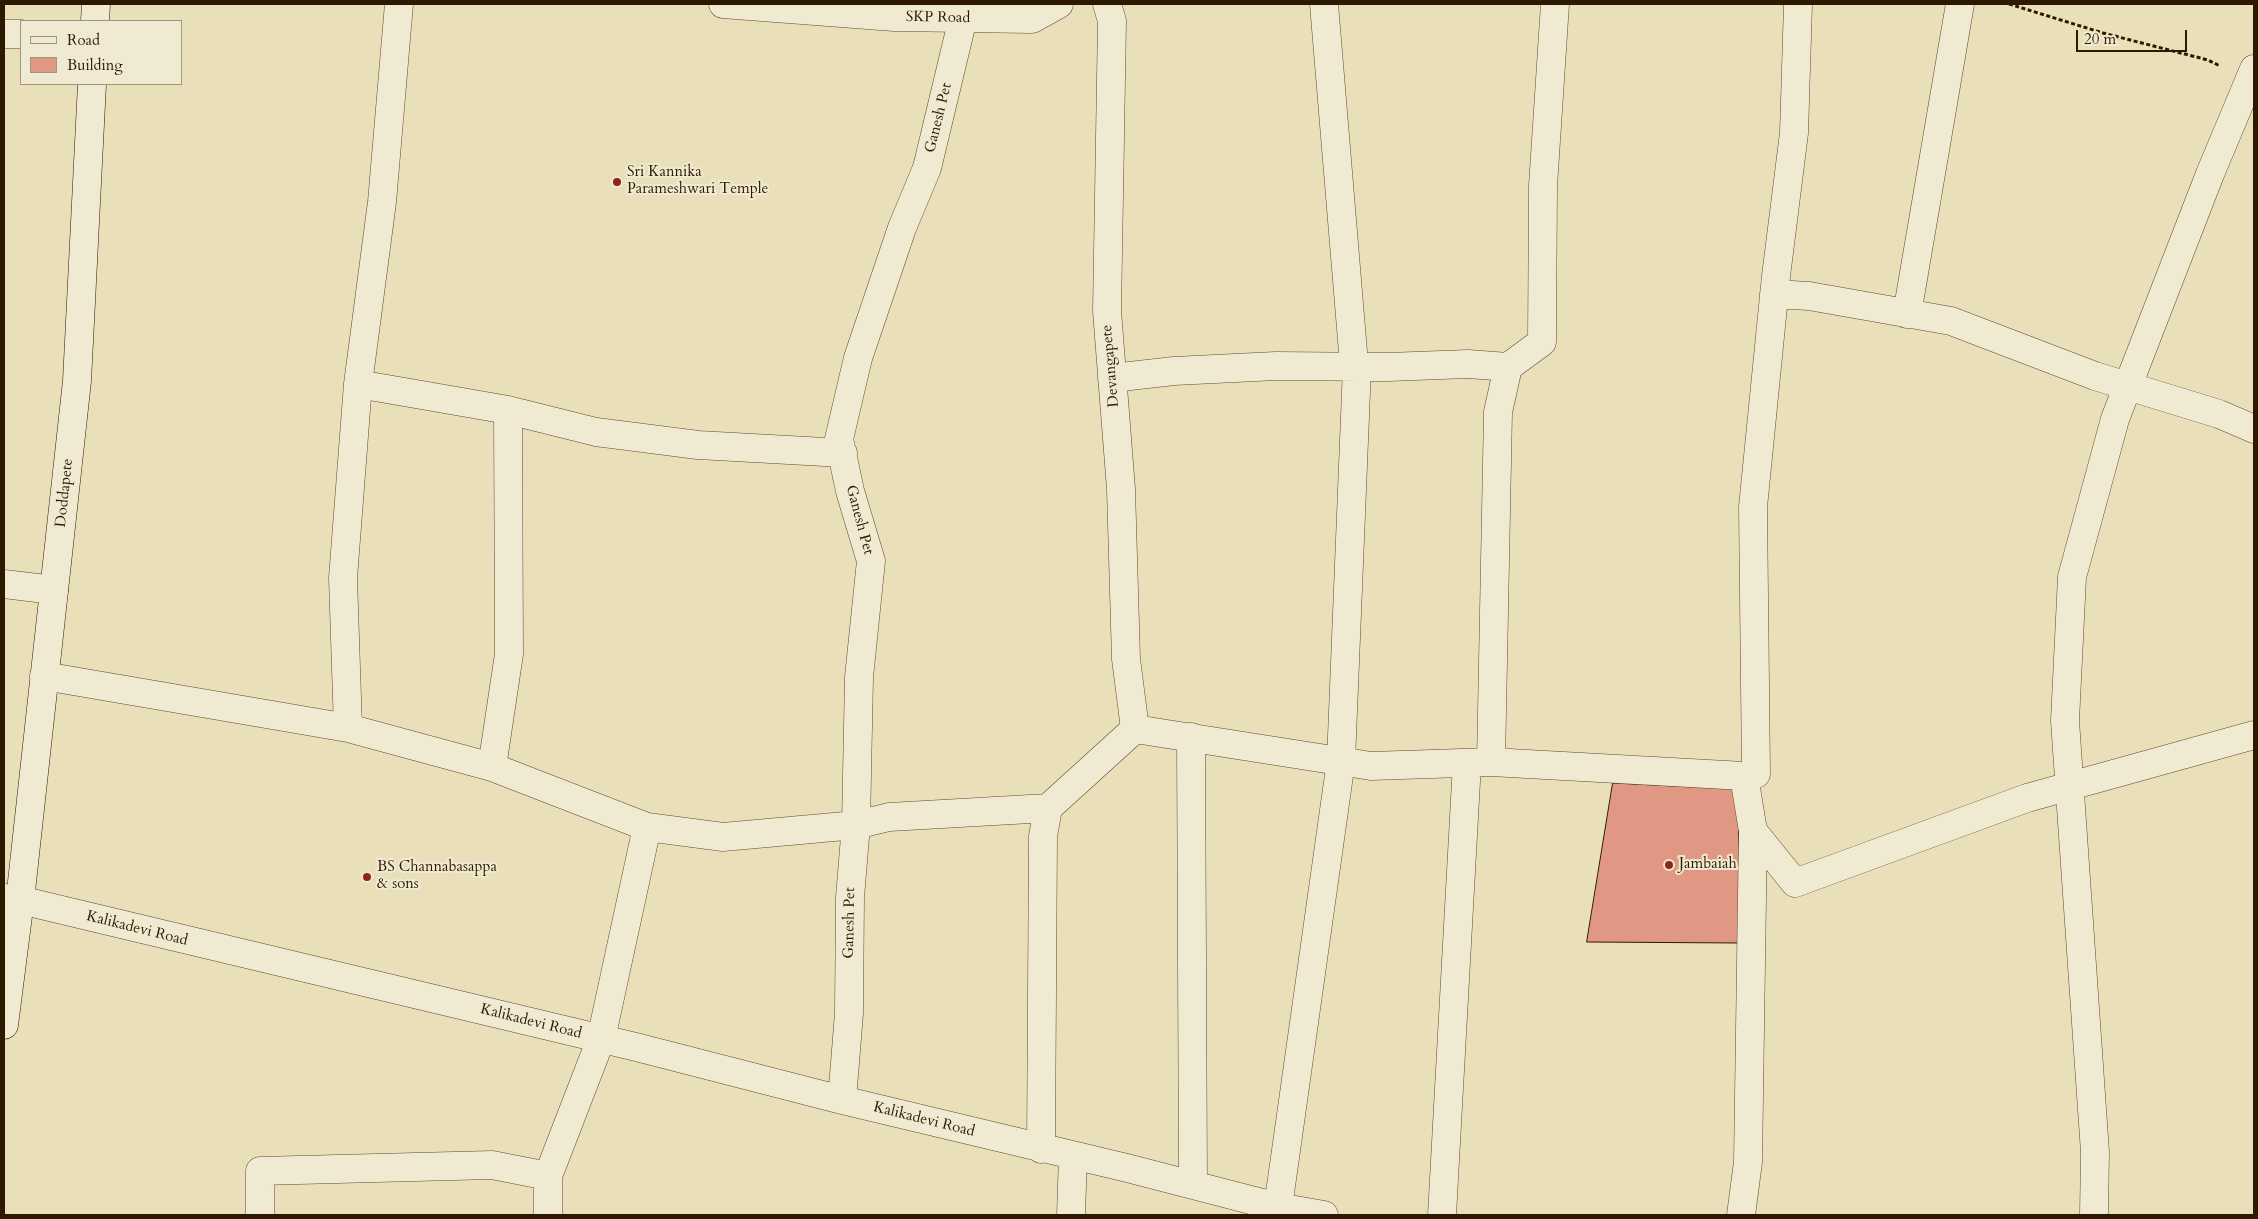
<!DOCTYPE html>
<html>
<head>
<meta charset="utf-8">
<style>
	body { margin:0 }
	#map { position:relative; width:2258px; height:1219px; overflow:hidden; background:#e9dfb9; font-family:Cardo,serif }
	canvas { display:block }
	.frame { position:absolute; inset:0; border:5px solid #2d1800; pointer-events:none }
	.legend { position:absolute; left:20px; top:20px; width:162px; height:65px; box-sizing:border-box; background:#f1ead2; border:1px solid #a3967e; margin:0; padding:6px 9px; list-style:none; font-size:15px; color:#2d1800 }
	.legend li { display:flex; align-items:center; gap:10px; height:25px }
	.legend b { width:25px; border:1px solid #a3967e }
	.scale { position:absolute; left:2076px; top:30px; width:111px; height:22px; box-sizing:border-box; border:2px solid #2d1800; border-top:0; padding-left:6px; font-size:15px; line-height:18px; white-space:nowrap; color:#2d1800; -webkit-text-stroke:4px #f1ead2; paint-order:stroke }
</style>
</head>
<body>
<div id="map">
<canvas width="2258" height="1219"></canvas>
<div class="frame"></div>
<ul class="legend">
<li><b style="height:6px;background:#f1ead2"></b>Road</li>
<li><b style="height:14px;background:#e09885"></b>Building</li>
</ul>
<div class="scale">20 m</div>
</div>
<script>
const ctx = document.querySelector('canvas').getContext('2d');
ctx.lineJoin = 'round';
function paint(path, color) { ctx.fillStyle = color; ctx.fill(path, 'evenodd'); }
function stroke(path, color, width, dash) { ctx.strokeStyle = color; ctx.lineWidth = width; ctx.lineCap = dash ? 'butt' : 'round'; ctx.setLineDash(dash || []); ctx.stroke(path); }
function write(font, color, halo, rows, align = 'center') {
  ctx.font = font + ' Cardo,serif'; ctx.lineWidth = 4; ctx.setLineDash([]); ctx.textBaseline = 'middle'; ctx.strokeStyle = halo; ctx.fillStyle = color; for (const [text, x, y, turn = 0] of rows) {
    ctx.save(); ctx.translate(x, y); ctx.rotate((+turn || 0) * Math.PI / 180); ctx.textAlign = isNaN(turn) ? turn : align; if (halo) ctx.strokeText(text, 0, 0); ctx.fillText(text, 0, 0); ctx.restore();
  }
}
const building = new Path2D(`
	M1613,783L1738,789L1740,943L1587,942Z`);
const path = new Path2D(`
	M2009,4L2103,33L2208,60L2220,66`);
const street = new Path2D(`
	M399,4L382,202L358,384L343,578L348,728L492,767L647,827
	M723,4L894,17L1032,19L1059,4
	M1107,4L1112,21L1107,311L1121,489L1126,659L1135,729
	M4,34H21
	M1774,294L1809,296L1951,321L2095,376L2219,414L2254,429
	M1907,314L1960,4
	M1112,378L1174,371L1276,366L1388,367L1468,364L1508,367
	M358,384L508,410L509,654L492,767
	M508,410L596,432L698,445L843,453
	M4,584L54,590
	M44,676L348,728
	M1191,737L1193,1185
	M1491,762L1498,412L1508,367L1542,342L1543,186L1555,4
	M1753,831L1795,883L2027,798L2254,735
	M4,898L20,900L636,1047L842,1100L1127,1168L1278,1207L1324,1215
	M842,1100L849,1013L850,897L856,825L859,677L871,561L850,491L839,439L858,358L902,228L927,168L963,18
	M1041,1149L1043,836L1048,808
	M260,1215V1171L492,1165L548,1176
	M548,1215V1176L601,1039L647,827L723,837L856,825L889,817L1048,808L1135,729L1371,766L1491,762L1744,776
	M1071,1215L1073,1156
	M1272,1215L1278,1207L1341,761L1357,367L1354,364L1324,4
	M1442,1215L1467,763
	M1741,1215L1748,1162L1753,831L1744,776L1756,774L1753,507L1776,276L1794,133L1798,4
	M2094,1215L2095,1152L2065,721L2072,577L2115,419L2210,174L2254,69`);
const secondary = new Path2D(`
	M95,21L96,4
	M4,1025L20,900L77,381L92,84`);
const markers = [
	[617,182,5,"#8f2418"],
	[1669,865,5,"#8f2418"],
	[367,877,5,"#8f2418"]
];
const streetNames = [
	["SKP Road",938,18,1],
	["Ganesh Pet",939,118,-76],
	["Devangapete",1111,366,-95],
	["Doddapete",65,493,-84],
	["Ganesh Pet",859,520,75],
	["Ganesh Pet",850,923,-89],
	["Kalikadevi Road",137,929,14],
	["Kalikadevi Road",531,1022,14],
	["Kalikadevi Road",924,1120,14]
];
const poiNames = [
	["Sri Kannika",627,173],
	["Parameshwari Temple",627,190],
	["Jambaiah",1679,865],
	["BS Channabasappa",377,868],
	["& sons",377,885]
];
paint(building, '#e09885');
stroke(building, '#2d1800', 1);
stroke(street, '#5c4a2e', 29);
stroke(secondary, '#2d1800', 29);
stroke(path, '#2d1800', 3, [4, 2.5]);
stroke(street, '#f1ead2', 28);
stroke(secondary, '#f1ead2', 28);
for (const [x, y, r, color] of markers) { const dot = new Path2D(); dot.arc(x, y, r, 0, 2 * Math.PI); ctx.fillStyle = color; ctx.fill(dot); stroke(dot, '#f1ead2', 2); }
write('15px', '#2d1800', '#f1ead2', streetNames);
write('15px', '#2d1800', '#f1ead2', poiNames, 'left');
</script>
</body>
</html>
